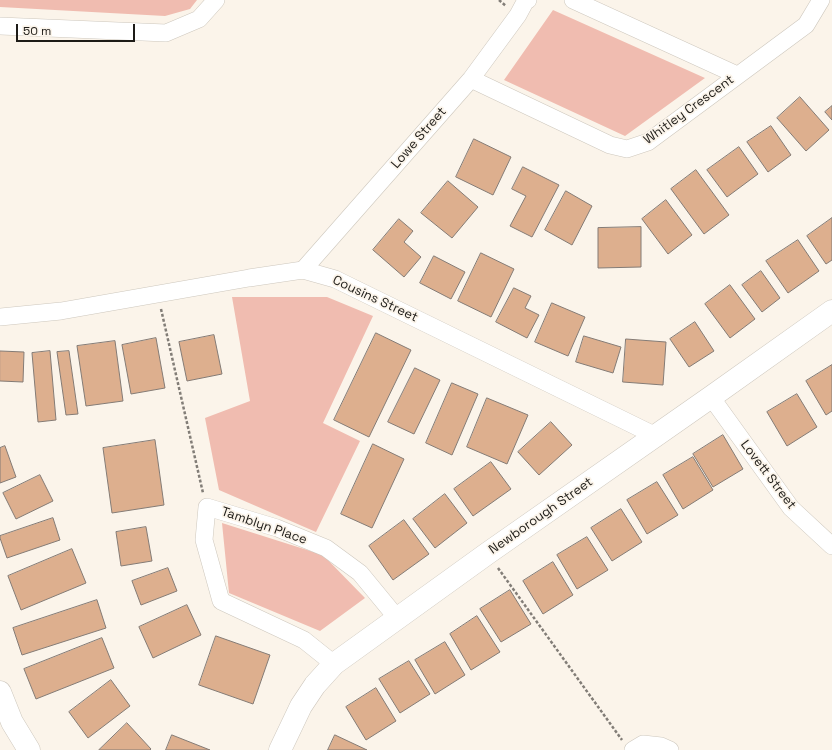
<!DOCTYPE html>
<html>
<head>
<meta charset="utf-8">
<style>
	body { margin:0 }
	#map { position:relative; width:832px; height:750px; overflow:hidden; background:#fbf4ea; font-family:"Space Grotesk",sans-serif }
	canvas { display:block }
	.scale { position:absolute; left:16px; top:24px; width:119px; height:18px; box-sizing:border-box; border:2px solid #1d1b17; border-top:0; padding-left:5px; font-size:12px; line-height:14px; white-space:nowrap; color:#1d1b17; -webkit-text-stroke:3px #fbf4ea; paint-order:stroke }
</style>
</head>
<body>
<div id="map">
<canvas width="832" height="750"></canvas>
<div class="scale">50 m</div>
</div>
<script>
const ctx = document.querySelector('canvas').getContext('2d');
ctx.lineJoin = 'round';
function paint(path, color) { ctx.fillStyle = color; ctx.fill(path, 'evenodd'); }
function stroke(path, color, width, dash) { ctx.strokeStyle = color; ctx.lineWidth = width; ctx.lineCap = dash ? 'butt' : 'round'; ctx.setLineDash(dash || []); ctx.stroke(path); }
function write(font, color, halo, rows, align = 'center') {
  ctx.font = font + ' "Space Grotesk",sans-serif'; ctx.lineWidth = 3.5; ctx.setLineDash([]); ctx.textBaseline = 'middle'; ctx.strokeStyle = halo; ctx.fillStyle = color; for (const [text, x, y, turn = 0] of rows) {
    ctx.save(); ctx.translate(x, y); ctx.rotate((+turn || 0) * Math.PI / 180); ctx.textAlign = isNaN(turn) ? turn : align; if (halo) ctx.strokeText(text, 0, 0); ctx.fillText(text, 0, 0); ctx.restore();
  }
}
const green = new Path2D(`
	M0,0H197L190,9L165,16L0,7Z
	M553,10L705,78L625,136L504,80Z
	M232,297H327L373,316L323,423L360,441L316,532L219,490L205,418L250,401Z
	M222,523L323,555L365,598L320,631L229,593Z`);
const building = new Path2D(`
	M800,97L829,130L806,151L777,118Z
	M832,106V120L825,112Z
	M771,126L791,155L768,172L747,142Z
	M474,139L511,157L493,195L456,177Z
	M739,147L758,174L727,197L707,170Z
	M523,167L559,185L532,237L510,226L526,196L512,189Z
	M696,170L729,215L704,234L671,189Z
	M448,181L478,207L452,238L421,213Z
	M566,191L592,206L572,245L545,230Z
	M666,200L692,235L668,254L642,219Z
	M832,218V260L826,264L807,236Z
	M399,219L413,231L404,242L421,257L404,277L373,250Z
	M641,227V267L598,268V228Z
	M798,240L819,271L788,293L766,261Z
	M481,253L514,269L491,317L458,301Z
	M434,256L465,272L451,299L420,283Z
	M761,271L780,298L762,312L742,285Z
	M730,285L755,319L730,338L705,304Z
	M514,288L531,296L525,308L539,315L527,338L496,322Z
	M552,303L585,317L568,356L535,342Z
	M695,322L714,351L689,367L670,339Z
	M376,333L411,350L369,437L334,420Z
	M214,335L222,374L187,381L179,342Z
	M584,336L621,347L613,373L576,362Z
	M156,338L165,388L131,394L122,345Z
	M626,339L666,342L663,385L623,382Z
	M115,341L123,401L86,406L77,346Z
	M0,351L24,352L23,382L0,381Z
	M50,351L56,420L38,422L32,353Z
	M69,351L78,414L66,415L57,352Z
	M832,365V411L826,415L806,381Z
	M415,368L440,380L414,434L388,422Z
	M452,383L478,394L452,455L426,443Z
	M797,394L817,427L787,446L767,412Z
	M487,398L528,415L507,464L467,447Z
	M551,422L572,445L539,475L518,452Z
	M723,435L743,469L713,487L693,454Z
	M155,440L164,505L112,513L103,448Z
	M373,444L404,459L372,528L341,514Z
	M5,446L16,477L0,483V448Z
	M693,457L713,490L683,509L663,475Z
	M491,462L511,489L473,516L454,489Z
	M40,475L53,501L16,519L3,493Z
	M657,482L678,515L647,534L627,500Z
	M445,494L467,523L435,548L413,519Z
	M621,509L642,542L612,561L591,528Z
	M53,518L60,540L7,558L0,538V536Z
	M404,520L429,554L393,580L369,546Z
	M146,527L152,561L121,566L116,532Z
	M587,537L608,570L577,589L557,555Z
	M72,549L86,583L21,610L8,576Z
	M553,562L573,595L543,614L523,581Z
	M168,568L177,591L141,605L132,581Z
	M510,590L531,624L501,642L480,609Z
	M97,600L106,628L22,655L13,628Z
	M187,605L201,635L153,658L139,627Z
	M477,616L500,652L471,670L450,634Z
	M216,636L270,655L253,704L199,685Z
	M102,638L114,668L36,699L24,669Z
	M445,642L465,675L435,694L415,660Z
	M409,661L430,694L400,713L379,679Z
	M111,680L130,706L88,738L69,712Z
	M376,688L396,721L366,740L346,707Z
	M127,723L151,749L150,750H99Z
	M172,735L210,750H166Z
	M335,735L367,750H328Z`);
const path = new Path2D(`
	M499,0L506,6
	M161,309L203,493
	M498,568L622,740`);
const street = new Path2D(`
	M573,0L737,75
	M0,26L166,33L199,19L216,0
	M471,79L610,145L627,149L648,142L806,25L821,0
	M303,270L471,79L518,15L525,2L528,0
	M0,317L61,311L249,278L303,270L335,279L656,436
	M711,397L791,508L832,546
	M334,664L304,640L221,601L204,540L207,507L277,528L326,548L360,573L397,618
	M633,750L643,744L661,746L670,750`);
const secondary = new Path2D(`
	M0,692L12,722L29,750
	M280,750L301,706L315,685L334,664L488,553L711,397L832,311`);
const streetNames = [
	["Whitley Crescent",689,110,-36],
	["Lowe Street",419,138,-49],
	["Cousins Street",375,299,25],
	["Lovett Street",768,475,53],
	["Newborough Street",541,516,-35],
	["Tamblyn Place",264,526,19]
];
paint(green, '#f0bcb0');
paint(building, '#ddaf8e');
stroke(building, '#847b75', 1);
stroke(street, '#cdc7bd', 18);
stroke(secondary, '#cdc7bd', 23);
stroke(path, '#827d77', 2.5, [3, 2]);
stroke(street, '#fff', 17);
stroke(secondary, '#fff', 22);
write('13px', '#1d1b17', '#fbf4ea', streetNames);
</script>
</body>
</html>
